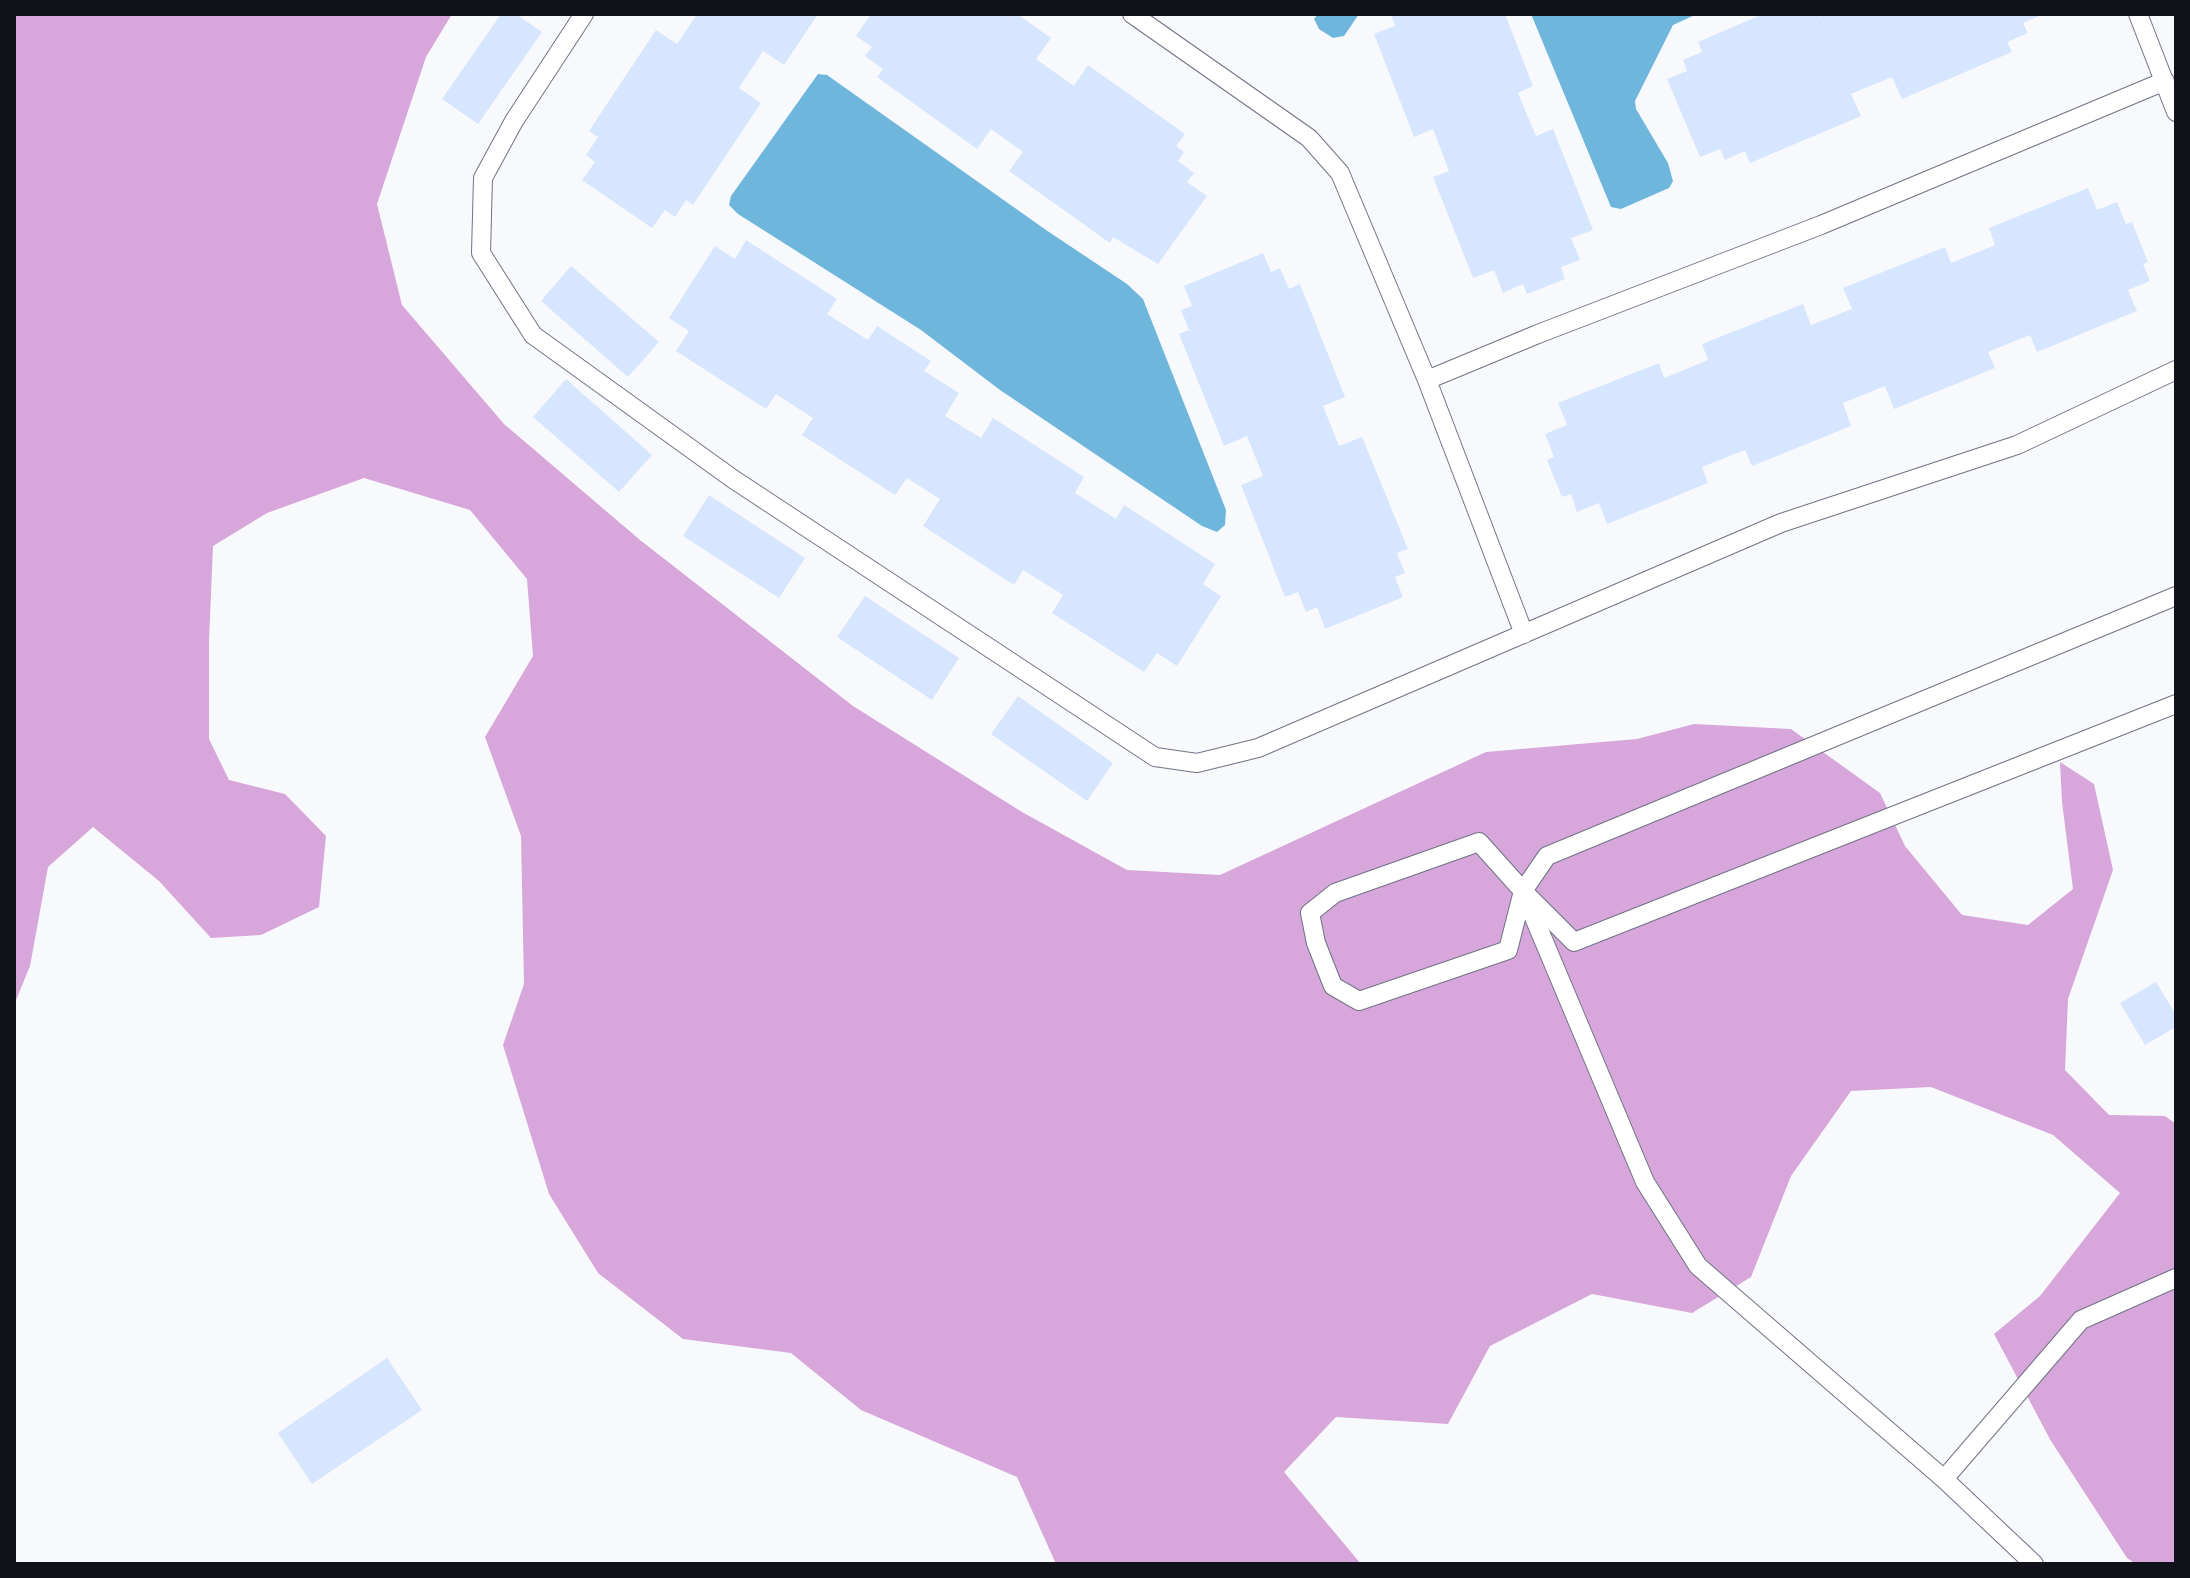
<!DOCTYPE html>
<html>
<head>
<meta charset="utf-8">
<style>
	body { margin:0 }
	#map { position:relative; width:2190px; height:1578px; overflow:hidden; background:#f8f9fd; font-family:Rubik,sans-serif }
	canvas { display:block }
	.frame { position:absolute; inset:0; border:16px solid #111219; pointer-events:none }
</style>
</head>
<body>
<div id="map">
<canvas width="2190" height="1578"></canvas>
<div class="frame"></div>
</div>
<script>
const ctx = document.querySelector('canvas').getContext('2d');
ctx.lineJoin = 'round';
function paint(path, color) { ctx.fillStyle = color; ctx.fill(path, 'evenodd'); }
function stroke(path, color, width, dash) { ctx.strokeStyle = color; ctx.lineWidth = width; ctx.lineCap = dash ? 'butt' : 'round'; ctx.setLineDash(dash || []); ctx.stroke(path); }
const forest = new Path2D(`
	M14,14H452L426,57L377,204L402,305L504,424L640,540L853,706L1022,812L1127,870L1220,875L1486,752L1637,739L1694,724L1791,729L1880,793L1905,846L1962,915L2028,925L2073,889L2062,802L2060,762L2094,784L2113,870L2068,999L2065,1070L2109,1115L2165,1116L2176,1124V1564H2136L2127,1558L2051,1441L1994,1334L2040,1296L2120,1193L2053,1135L1931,1087L1851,1091L1791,1176L1751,1277L1692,1313L1592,1294L1490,1346L1448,1424L1336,1417L1284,1472L1361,1564H1056L1017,1477L861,1410L791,1353L683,1339L598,1273L549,1194L503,1045L524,984L521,836L485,737L533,656L527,579L470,510L364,478L267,513L213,546L209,640V739L229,780L285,794L326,836L319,907L261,935L211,938L159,881L93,827L48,867L30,966L14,1005Z`);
const water = new Path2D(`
	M1318,14H1359L1344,36L1333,38L1319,29L1314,19Z
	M1531,14H1697L1673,25L1635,101L1636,109L1668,163L1673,181L1669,188L1621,209L1611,207Z
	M818,74L827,75L1046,230L1127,284L1143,299L1226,510L1225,525L1217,532L1202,526L1000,390L921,330L738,214L729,205L731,196Z`);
const building = new Path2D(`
	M501,14H516L542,32L478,124L442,99Z
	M697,14H818L784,65L763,51L739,88L761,103L693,205L686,200L675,217L665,210L652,228L582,180L595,162L586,155L598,137L589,131L656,30L677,44Z
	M871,14H1017L1051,38L1036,59L1074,86L1088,65L1185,134L1176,146L1184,152L1178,161L1194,173L1187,182L1207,196L1158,264L1113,237L1110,243L1009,171L1023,152L991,129L977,149L877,77L883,69L865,56L872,47L856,36Z
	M1391,14H1505L1533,86L1518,93L1536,136L1553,129L1593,230L1571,238L1580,260L1561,267L1565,279L1527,294L1523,284L1503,293L1494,270L1473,278L1433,177L1449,171L1433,129L1414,137L1374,34L1395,26Z
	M1763,14H1818L1819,17L1826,14H2044L2023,23L2028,33L2007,42L2012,52L1902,99L1892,77L1851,94L1861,116L1750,163L1745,151L1725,160L1720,149L1700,157L1667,79L1687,71L1683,60L1702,52L1698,42Z
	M2088,188L2097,210L2117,202L2126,224L2132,222L2148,262L2143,264L2150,281L2128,290L2137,311L2037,352L2030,335L1988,352L1995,368L1894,409L1885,386L1843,403L1851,426L1752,466L1745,450L1702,467L1708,483L1607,524L1599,503L1577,512L1571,494L1562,497L1547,460L1554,457L1545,434L1567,425L1558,403L1659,363L1664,378L1708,360L1702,344L1803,304L1811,325L1852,309L1843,288L1945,247L1951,263L1995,245L1989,228Z
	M746,240L837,299L827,314L868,340L877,326L931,361L924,371L959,393L945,416L981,438L993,418L1084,477L1075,493L1116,519L1124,505L1215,564L1203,584L1221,596L1177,666L1157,653L1144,672L1052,613L1063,595L1023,570L1014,585L923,526L940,499L907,478L895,495L802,435L813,418L776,394L766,409L676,351L689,331L669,318L715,246L735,259Z
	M1263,253L1271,272L1280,268L1289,289L1300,284L1345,397L1323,406L1339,446L1362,437L1408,549L1397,553L1405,573L1395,577L1403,597L1325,629L1317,607L1306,612L1298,592L1285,597L1241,485L1263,476L1247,436L1224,446L1179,334L1189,330L1181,310L1192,306L1184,286Z
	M571,266L659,342L628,377L541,301Z
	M566,379L652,455L619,492L533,417Z
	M709,495L805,558L779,598L683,536Z
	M865,596L959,658L932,700L837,637Z
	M1018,696L1113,763L1087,801L991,734Z
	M2156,982L2176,1015V1027L2145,1045L2120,1003Z
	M387,1358L422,1410L312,1484L278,1433Z`);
const service = new Path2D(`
	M584,14L514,121L483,178L481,253L533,335L733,479L1155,757L1197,763L1258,748L1781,523L2017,445L2176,370
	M1132,14L1309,138L1340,173L1427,380L1524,634
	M2138,14L2176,112
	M1427,380L1538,334L1821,225L2165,81
	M2176,596L1547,856L1523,891L1508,950L1359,1001L1333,986L1316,943L1310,913L1335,893L1479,842L1523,891L1574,942L2176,704
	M1527,901L1645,1182L1698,1266L1944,1479
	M2034,1564L1944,1479L2081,1320L2176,1278`);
paint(forest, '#d7a6db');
paint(water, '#6fb6dd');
paint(building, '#d5e6fe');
stroke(service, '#707284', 20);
stroke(service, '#fff', 18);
</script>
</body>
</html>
